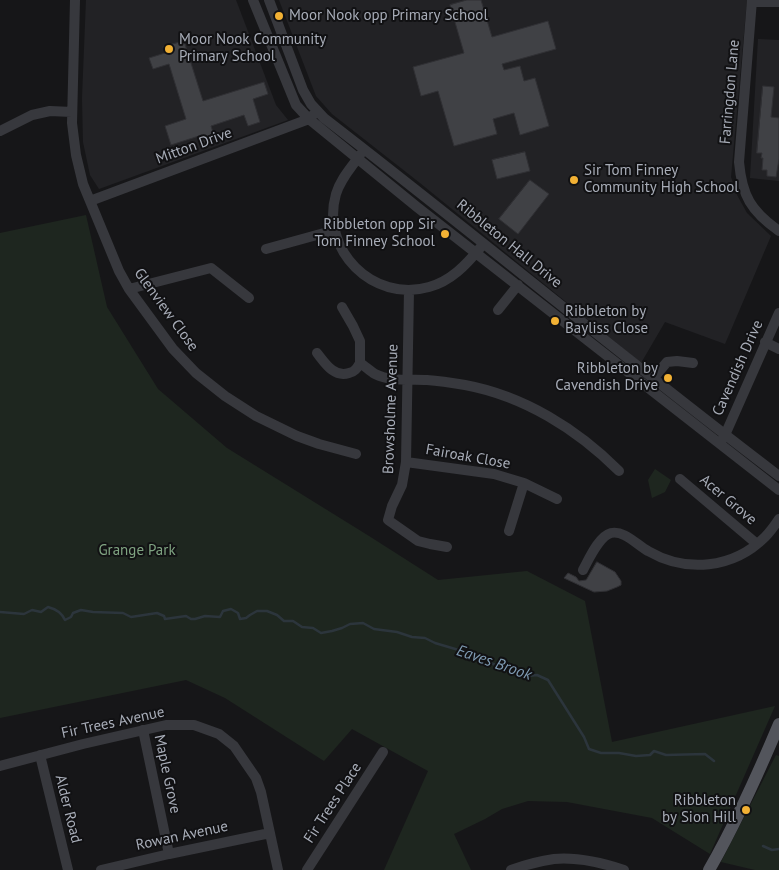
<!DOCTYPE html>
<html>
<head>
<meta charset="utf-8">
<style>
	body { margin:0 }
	canvas { display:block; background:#161618 }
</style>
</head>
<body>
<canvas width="779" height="870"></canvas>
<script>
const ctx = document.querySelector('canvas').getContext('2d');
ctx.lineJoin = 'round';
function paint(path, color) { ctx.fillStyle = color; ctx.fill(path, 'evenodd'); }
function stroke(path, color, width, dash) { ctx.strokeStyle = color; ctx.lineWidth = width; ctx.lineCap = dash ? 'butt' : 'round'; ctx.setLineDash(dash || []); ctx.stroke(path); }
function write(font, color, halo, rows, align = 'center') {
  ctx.font = font + ' "PT Sans",sans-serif'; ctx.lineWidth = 4; ctx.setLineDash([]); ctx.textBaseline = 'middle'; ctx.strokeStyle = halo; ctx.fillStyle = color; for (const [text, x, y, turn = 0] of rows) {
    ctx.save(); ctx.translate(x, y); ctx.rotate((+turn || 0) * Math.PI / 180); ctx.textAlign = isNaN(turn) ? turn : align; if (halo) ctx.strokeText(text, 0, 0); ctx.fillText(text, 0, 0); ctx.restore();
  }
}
const built = new Path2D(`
	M86,0H236L276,105L288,120L99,189L90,175L83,142L82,98Z
	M279,0H747L731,177L737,195L747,213L771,236L725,344L665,322L641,363L420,183L332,114L316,96Z
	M758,39L779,40V181L750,178Z`);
const green = new Path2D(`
	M86,215L107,307L158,389L227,448L369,536L438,580L527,571L585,601L612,742L775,706L710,854L652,818L567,802L528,801L502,809L485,819L454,834L471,870H384L428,771L352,729L324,761L225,698L186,680L0,718V233Z
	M655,469L671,480L665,492L652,498L648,480Z
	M776,755L779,756V870H755L721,862Z`);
const stream = new Path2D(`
	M0,612L24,614L32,610L41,612L48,607C56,609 62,613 65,620L71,617L73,613L81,610L93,612L123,613L131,617L157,613L164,616L165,619L186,616L191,619H195L205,616L220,617L223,611L231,609L238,613L240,619L246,618L250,615L257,611H267L277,615L284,621H293L302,627L313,628L321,633L332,631L342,628L350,624L363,623L374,629L397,632L412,637L425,638L435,643L462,651L490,663L522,673L527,671L528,676L537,675L548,680L584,737L589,749L601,753H619L636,756L650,755L654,751L666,755L705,754L714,761
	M763,846L772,850L779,849`);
const building = new Path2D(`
	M467,0H481L492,37L548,21L556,49L502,64L504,70L520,66L524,81L535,78L549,126L520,135L514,113L493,119L497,134L454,146L438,91L421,96L413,67L464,53L450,5Z
	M184,41L203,101L264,82L268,94L253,99L260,122L248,126L244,115L211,126L215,139L204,142L202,135L171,145L165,126L186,119L169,64L153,69L149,58L165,53L163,47Z
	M763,86L774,87L771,117L779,118V159L776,177L767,176V170H762L763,158H761L762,153H757Z
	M525,152L530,171L497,179L492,160Z
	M530,180L549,194L518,234L499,219Z
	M597,562L615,572L621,581V585L617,587L607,591L594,592L564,578L568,573L576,577L579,581L586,580Z`);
const minor = new Path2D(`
	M75,0L72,123L76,155L83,184L119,271L129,289L173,349L196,373L225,396L256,416L297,436L319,444L356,454
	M253,0L296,105L309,119L417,207L779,490
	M269,0L303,90L311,104L324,118C477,236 625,359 779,476
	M752,0L739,162C742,196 751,211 779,231
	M752,2H779
	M0,131L32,115L50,111L72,112
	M360,155C351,168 341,178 336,194C320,250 373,303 429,287C451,281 466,265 480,248
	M90,201L309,119L313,115
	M266,249L335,230
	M129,289L211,268L249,298
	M409,290L406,462L402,485L392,506L388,520L418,541L430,544L447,547
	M342,307L353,326L360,341V363
	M498,310L518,285
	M765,342L779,349
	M317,353C325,363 334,378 349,373C355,372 357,368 360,363C365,366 370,371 375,374C391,382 410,379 427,380C440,381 453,383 465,385C524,396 577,429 619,471
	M654,379L657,374L667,362L677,361L693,363
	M722,440L725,435L779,313
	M406,462L494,474L524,483L509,531
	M680,479L757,544
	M524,483L557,499
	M583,570C589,559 599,536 611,533C624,530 637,545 648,551C686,573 733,569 765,537C770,532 775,525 779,519
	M143,730L169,854
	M40,755L68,870
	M0,766L83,744L166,725H194L219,734L234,746L256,778L261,792L278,870
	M101,870L169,854L270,833
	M307,870L383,752
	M511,870C525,865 539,861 554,859C576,857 603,863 624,870`);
const major = new Path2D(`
	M709,870C736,823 758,774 779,724`);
const markers = [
	[279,16,5,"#f2b134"],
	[169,49,5,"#f2b134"],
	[574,180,5,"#f2b134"],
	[445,234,5,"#f2b134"],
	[555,321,5,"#f2b134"],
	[668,378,5,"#f2b134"],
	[746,810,5,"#f2b134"]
];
const poiNames = [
	["Moor Nook opp Primary School",289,16],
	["Moor Nook Community",179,40],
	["Primary School",179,57],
	["Sir Tom Finney",584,171],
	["Community High School",584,188],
	["Ribbleton opp Sir",435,225,"right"],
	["Tom Finney School",435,242,"right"],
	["Ribbleton by",565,312],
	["Bayliss Close",565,329],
	["Ribbleton by",658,369,"right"],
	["Cavendish Drive",658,386,"right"],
	["Ribbleton",736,801,"right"],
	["by Sion Hill",736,818,"right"]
];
const streetNames = [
	["Farringdon Lane",730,92,-85],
	["Mitton Drive",194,146,-20],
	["Ribbleton Hall Drive",509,244,39],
	["Glenview Close",166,310,54],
	["Cavendish Drive",738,368,-66],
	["Browsholme Avenue",391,409,-88],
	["Fairoak Close",468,457,10],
	["Acer Grove",728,500,40],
	["Fir Trees Avenue",113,723,-12],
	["Maple Grove",167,774,78],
	["Fir Trees Place",333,803,-57],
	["Alder Road",68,809,76],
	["Rowan Avenue",182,836,-12]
];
const parkNames = [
	["Grange Park",137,551]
];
const waterNames = [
	["Eaves Brook",494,663,19]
];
paint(built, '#222225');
paint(green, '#1e261f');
stroke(stream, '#2c353c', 2.5);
paint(building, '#404145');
stroke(building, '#303034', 1);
stroke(minor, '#37383d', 10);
stroke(major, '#53555c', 12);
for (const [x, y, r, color] of markers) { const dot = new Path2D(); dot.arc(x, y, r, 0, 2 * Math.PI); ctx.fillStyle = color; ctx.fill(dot); stroke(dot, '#111113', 2); }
write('15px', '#a8adb8', '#111113', poiNames, 'left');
write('15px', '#a8adb8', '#111113', streetNames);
write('15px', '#7fa381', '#111113', parkNames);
write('italic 16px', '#7f9bb3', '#111113', waterNames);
</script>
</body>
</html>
